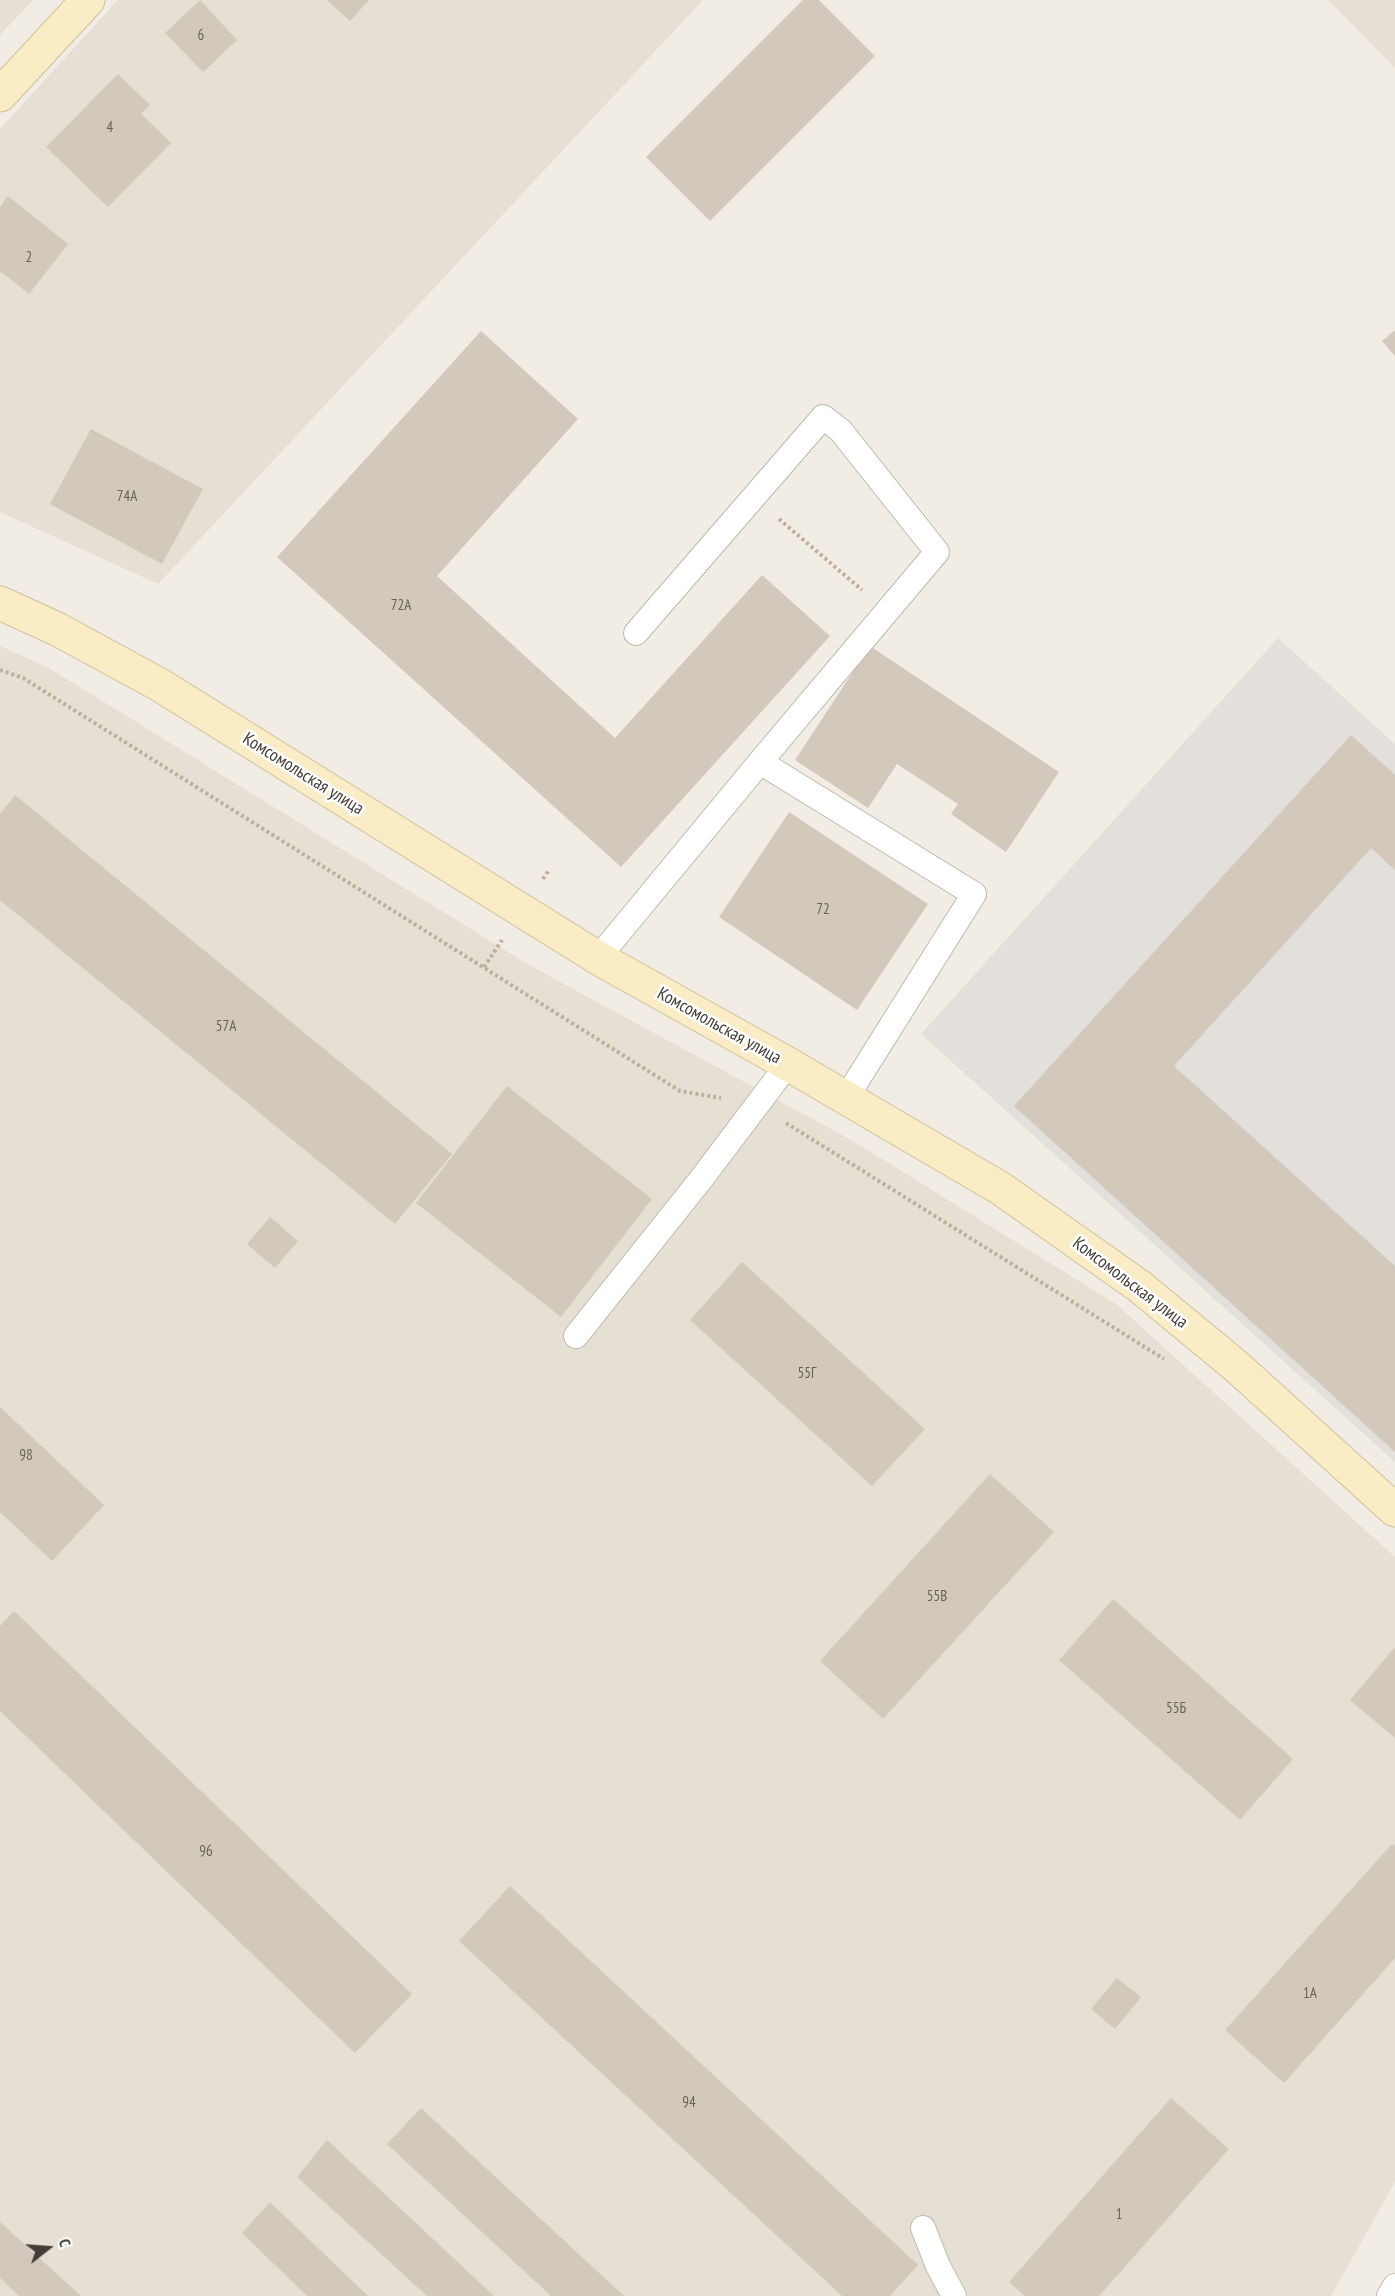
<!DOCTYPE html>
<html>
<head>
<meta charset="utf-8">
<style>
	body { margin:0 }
	#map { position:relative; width:1395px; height:2296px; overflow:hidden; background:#f1ede5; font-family:"PT Sans Narrow",sans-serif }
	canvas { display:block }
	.north { position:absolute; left:18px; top:2218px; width:60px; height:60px; -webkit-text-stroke:4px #fff; paint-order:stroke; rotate:73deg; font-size:16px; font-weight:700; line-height:24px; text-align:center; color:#433e35 }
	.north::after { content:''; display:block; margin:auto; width:21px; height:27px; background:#433e35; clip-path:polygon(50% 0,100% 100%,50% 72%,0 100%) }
</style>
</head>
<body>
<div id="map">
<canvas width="1395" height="2296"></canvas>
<div class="north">С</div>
</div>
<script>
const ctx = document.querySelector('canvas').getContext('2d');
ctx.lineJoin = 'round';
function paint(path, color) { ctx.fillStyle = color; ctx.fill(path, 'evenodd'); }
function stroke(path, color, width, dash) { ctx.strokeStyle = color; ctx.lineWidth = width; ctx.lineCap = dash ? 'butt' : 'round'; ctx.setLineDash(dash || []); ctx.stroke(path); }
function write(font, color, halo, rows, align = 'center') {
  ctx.font = font + ' "PT Sans Narrow",sans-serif'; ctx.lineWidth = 5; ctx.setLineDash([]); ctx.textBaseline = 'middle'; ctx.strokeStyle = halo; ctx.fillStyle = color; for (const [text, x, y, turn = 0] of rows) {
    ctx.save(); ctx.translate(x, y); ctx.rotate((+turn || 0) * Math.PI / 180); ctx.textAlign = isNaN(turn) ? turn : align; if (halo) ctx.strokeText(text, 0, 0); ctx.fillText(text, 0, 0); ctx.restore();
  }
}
const residential = new Path2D(`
	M0,0H33L0,35Z
	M118,0H703L158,584L0,512V129Z
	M1328,0H1395V68Z
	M0,646L49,668L529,965L853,1141L1116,1304L1395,1557V2182L1331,2296H0Z`);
const industrial = new Path2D(`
	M1278,638L1395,744V1462L921,1034Z`);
const building = new Path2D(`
	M200,0L237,40L203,72L165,33Z
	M327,0H369L350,21Z
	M803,0H819L875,56L710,221L646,157Z
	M118,74L150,105L141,114L171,143L108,207L46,147Z
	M8,196L68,244L29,294L0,271V207Z
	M1395,330V356L1382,341Z
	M481,331L578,419L437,576L615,738L762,575L830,636L621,867L277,557Z
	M91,429L203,489L162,564L50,504Z
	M870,646L1059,772L1006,852L951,814L958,804L897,764L868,808L795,760Z
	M1351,735L1395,775V870L1371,848L1174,1066L1395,1266V1452L1014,1106Z
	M15,795L452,1154L395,1224L0,900V814Z
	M789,812L928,904L857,1010L719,917Z
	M507,1086L652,1199L561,1317L416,1203Z
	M270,1217L298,1241L275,1268L247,1244Z
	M742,1262L925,1429L872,1486L690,1320Z
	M0,1407L104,1505L52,1561L0,1512Z
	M990,1474L1054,1532L883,1719L820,1661Z
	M1113,1599L1293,1759L1240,1820L1059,1660Z
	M14,1611L412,1994L355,2053L0,1711V1626Z
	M1395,1647V1738L1350,1700Z
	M1392,1844L1395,1846V1958L1284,2083L1225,2030Z
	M510,1886L918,2265L890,2296H842L459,1941Z
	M1117,1978L1141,1997L1115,2029L1091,2009Z
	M1171,2098L1229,2149L1099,2296H1025L1009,2282Z
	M421,2108L624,2296H551L387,2144Z
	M327,2140L494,2296H427L297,2177Z
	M270,2202L368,2296H307L242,2233Z
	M0,2222L81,2296H19L0,2278Z`);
const path = new Path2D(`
	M779,519L862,590
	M0,670L23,678L680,1091L721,1098
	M543,879L549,870
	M484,967L502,940
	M786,1123L1164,1359`);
const lane = new Path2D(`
	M760,762L974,894L846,1098
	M598,958L760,762L937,552L841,431L823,417L636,633
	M576,1336L702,1178L788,1064
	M923,2228L938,2266L954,2296
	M1389,2296L1395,2286`);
const secondary = new Path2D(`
	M0,95L88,0
	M0,603L57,629L160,685L598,958L788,1064L1000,1188L1139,1286L1236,1366L1395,1510`);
const numberNames = [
	["6",201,36],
	["4",110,128],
	["2",29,258],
	["74А",127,497],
	["72А",401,606],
	["72",823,910],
	["57А",226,1027],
	["55Г",807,1374],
	["98",26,1456],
	["55В",937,1597],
	["55Б",1176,1709],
	["96",206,1852],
	["1А",1310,1994],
	["94",689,2103],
	["1",1119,2215]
];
const streetNames = [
	["Комсомольская улица",303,774,32],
	["Комсомольская улица",719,1026,29],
	["Комсомольская улица",1130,1283,37]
];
paint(residential, '#e5dfd4');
paint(industrial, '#e3dfda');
paint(building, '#d2c9bc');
stroke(lane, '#bfb8ac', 26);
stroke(secondary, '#cebf97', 35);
stroke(path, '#bdb09b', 4, [3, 3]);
stroke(lane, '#fff', 24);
stroke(secondary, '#faedc6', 33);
write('15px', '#676157', null, numberNames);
write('18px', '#433e35', '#fff', streetNames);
</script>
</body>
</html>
